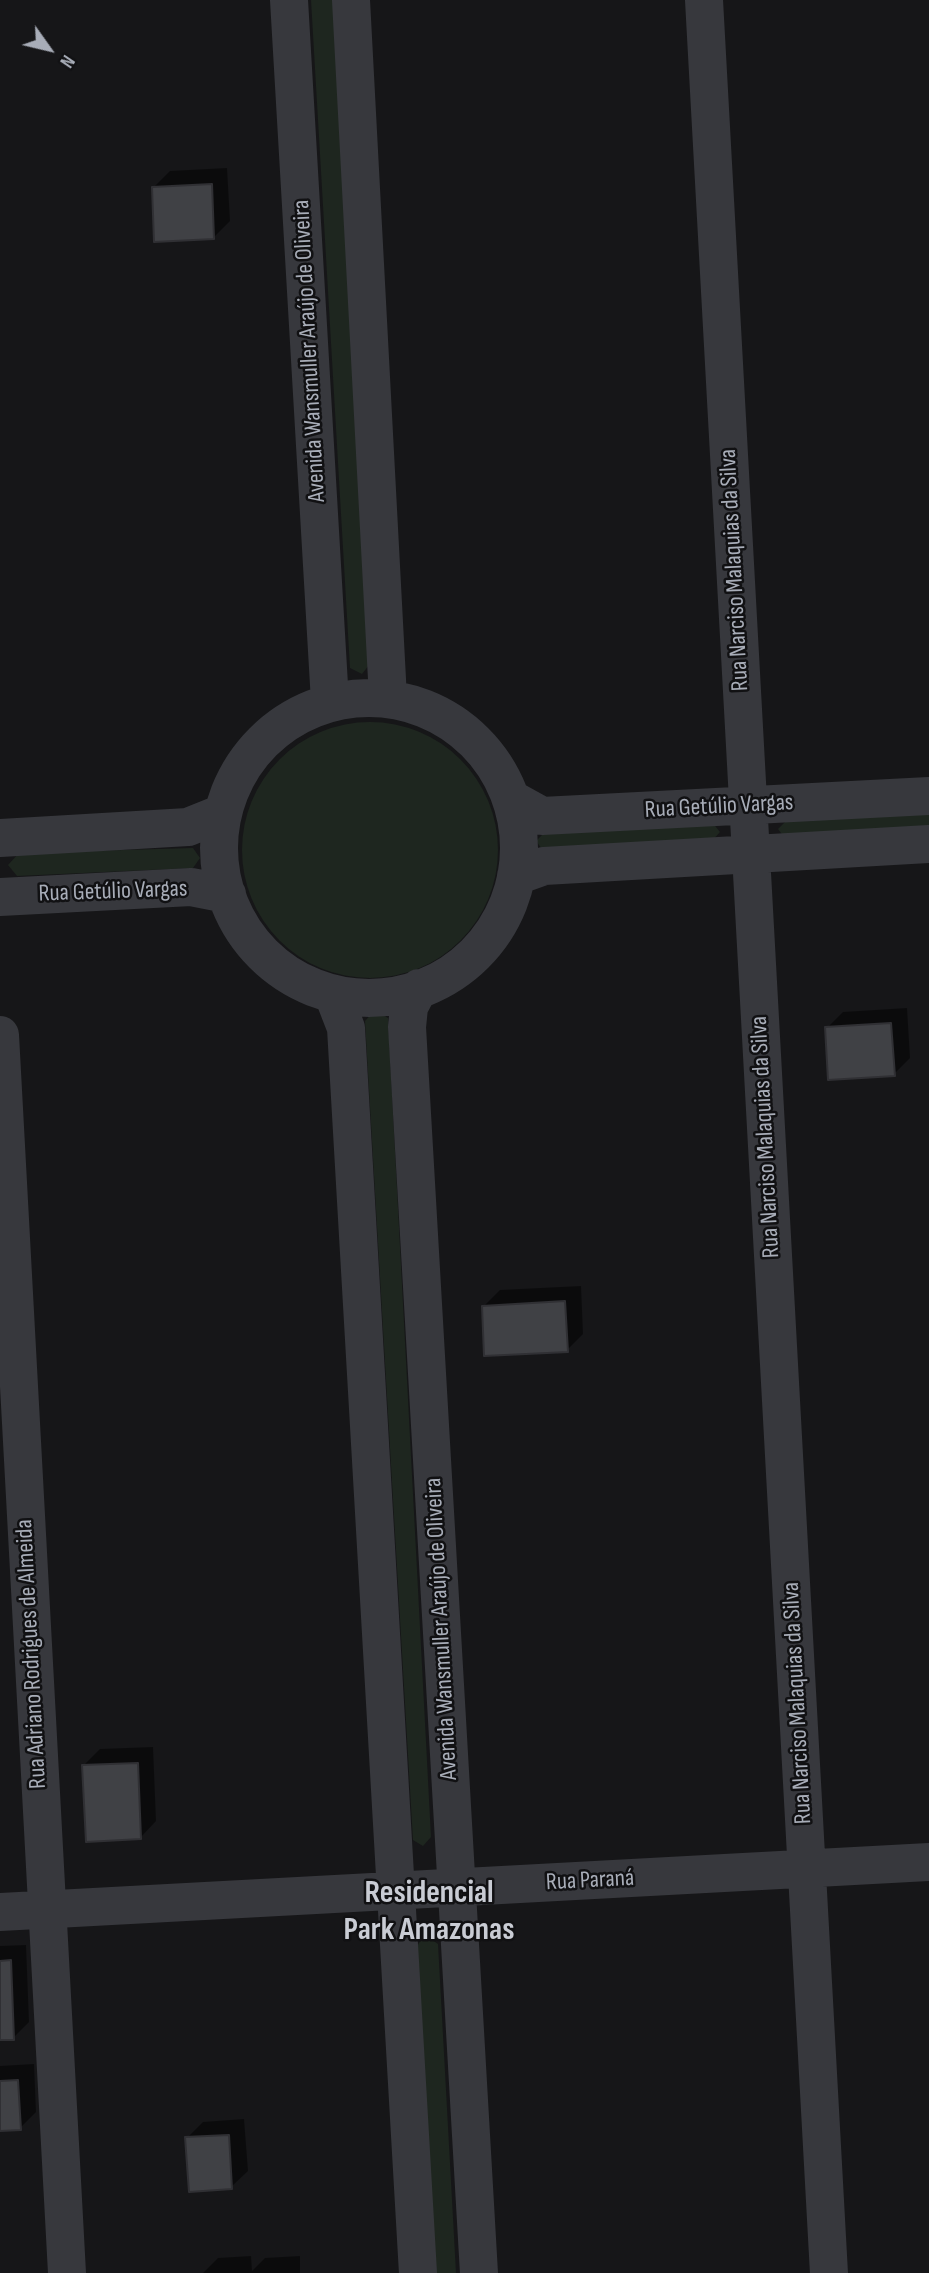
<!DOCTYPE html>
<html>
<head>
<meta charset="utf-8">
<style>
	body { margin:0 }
	#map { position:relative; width:929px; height:2273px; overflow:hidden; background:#161618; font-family:"Sofia Sans Condensed",sans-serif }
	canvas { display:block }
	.north { position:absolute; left:14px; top:14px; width:70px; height:70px; -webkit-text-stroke:5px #111113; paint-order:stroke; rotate:124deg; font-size:19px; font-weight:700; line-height:28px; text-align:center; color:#a8adb8 }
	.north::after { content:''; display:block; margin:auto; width:24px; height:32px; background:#a8adb8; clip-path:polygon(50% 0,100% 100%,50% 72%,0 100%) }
</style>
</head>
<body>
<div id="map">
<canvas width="929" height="2273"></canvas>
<div class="north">N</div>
</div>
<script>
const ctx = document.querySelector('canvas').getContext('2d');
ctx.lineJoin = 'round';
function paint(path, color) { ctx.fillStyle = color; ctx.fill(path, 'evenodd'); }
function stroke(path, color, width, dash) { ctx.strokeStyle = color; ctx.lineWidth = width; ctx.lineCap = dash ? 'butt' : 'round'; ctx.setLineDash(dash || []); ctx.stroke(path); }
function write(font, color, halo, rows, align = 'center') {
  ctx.font = font + ' "Sofia Sans Condensed",sans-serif'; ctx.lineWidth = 5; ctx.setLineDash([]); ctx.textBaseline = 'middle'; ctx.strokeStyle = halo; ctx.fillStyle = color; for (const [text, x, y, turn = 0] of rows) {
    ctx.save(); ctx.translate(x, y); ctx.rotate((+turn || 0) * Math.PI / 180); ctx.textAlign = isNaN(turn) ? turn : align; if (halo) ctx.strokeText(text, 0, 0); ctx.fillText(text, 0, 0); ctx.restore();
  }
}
const green = new Path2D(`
	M311,0H333L369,665L362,674L350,668Z
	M242 850a128 128 0 1 1 256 0a128 128 0 1 1-256 0Z
	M929,810V832L787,841L778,829L789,818Z
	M712,822L720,832L712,841L545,853L536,841L547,830Z
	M193,848L200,858L193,868L17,876L8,865L19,853Z
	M375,1010L388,1018L431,1837L423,1846L413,1840L365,1021Z
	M425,1935L438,1944L456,2273H435L416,1947Z`);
const shadow = new Path2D(`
	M227,168L230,221L214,237L154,187L170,171Z
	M907,1008L910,1058L894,1074L827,1028L843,1012Z
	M581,1286L583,1334L567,1350L484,1306L500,1290Z
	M153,1747L156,1821L140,1838L84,1765L100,1749Z
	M26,1945L29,2022L13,2038L0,2039V1946Z
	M34,2064L36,2112L20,2128L0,2129V2066Z
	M244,2119L248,2171L231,2187L187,2138L203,2122Z
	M251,2256L252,2271L265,2258L300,2256V2273H203L218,2258Z`);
const building = new Path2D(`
	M212,184L214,239L154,242L152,187Z
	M891,1023L895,1076L828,1080L825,1027Z
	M565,1301L568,1352L484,1356L482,1306Z
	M138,1763L141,1839L86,1842L82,1765Z
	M11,1960L14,2040H0V1961Z
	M18,2080L21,2130L0,2131V2081Z
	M229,2135L232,2189L189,2192L185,2137Z`);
const minor = new Path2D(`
	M289,0L330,702
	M351,0L388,698
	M704,0L829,2273
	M219 848a150 150 0 1 1 300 0a150 150 0 1 1-300 0Z
	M513,800L542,816L929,796
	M0,838L188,827L223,813
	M516,876L544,866L929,844
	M0,897L191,887L227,894
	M419,988L409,1007L407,1027L479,2273
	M334,997L346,1028L418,2273
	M0,1035L67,2273
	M0,1912L929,1862`);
const streetNames = [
	["Avenida Wansmuller Araújo de Oliveira",310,351,-93],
	["Rua Narciso Malaquias da Silva",735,570,-93],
	["Rua Getúlio Vargas",719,807,-3],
	["Rua Getúlio Vargas",113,892,-2],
	["Rua Narciso Malaquias da Silva",766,1137,-93],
	["Avenida Wansmuller Araújo de Oliveira",442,1629,-93],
	["Rua Adriano Rodrigues de Almeida",32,1654,-93],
	["Rua Narciso Malaquias da Silva",798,1703,-93],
	["Rua Paraná",590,1881,-3]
];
const districtNames = [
	["Residencial",429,1894],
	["Park Amazonas",429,1931]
];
paint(green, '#1e261f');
paint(shadow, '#0007');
paint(building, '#404145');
stroke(building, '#303034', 2);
stroke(minor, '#37383d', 38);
write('24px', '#a8adb8', '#111113', streetNames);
write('bold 32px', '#c9ccd4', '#111113', districtNames);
</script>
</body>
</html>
